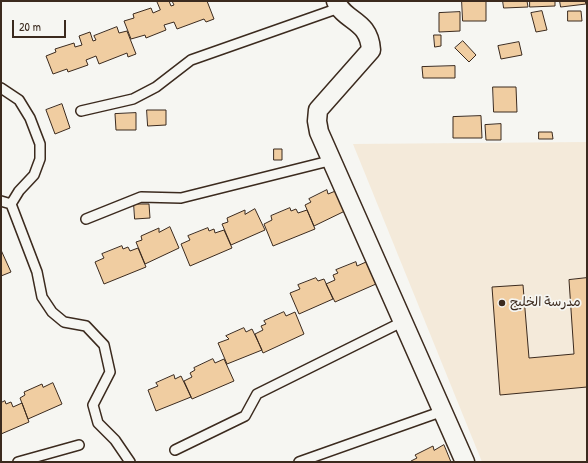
<!DOCTYPE html>
<html>
<head>
<meta charset="utf-8">
<style>
	body { margin:0 }
	#map { position:relative; width:588px; height:463px; overflow:hidden; background:#f6f6f2; font-family:"Patrick Hand",sans-serif }
	canvas { display:block }
	.frame { position:absolute; inset:0; border:2px solid #3b2a1e; pointer-events:none }
	.scale { position:absolute; left:12px; top:20px; width:54px; height:18px; box-sizing:border-box; border:2px solid #3b2a1e; border-top:0; padding-left:5px; font-size:12px; line-height:14px; white-space:nowrap; color:#3b2a1e; -webkit-text-stroke:3px #f6f6f2; paint-order:stroke }
</style>
</head>
<body>
<div id="map">
<canvas width="588" height="463"></canvas>
<div class="frame"></div>
<div class="scale">20 m</div>
</div>
<script>
const ctx = document.querySelector('canvas').getContext('2d');
ctx.lineJoin = 'round';
function paint(path, color) { ctx.fillStyle = color; ctx.fill(path, 'evenodd'); }
function stroke(path, color, width, dash) { ctx.strokeStyle = color; ctx.lineWidth = width; ctx.lineCap = dash ? 'butt' : 'round'; ctx.setLineDash(dash || []); ctx.stroke(path); }
function write(font, color, halo, rows, align = 'center') {
  ctx.font = font + ' "Patrick Hand","Playpen Sans Arabic",sans-serif'; ctx.lineWidth = 3.5; ctx.setLineDash([]); ctx.textBaseline = 'middle'; ctx.strokeStyle = halo; ctx.fillStyle = color; for (const [text, x, y, turn = 0] of rows) {
    ctx.save(); ctx.translate(x, y); ctx.rotate((+turn || 0) * Math.PI / 180); ctx.textAlign = isNaN(turn) ? turn : align; if (halo) ctx.strokeText(text, 0, 0); ctx.fillText(text, 0, 0); ctx.restore();
  }
}
const built = new Path2D(`
	M587,142V462H482L353,144Z`);
const building = new Path2D(`
	M157,1H169L171,6L174,5L172,1H207L214,19L206,22L204,19L177,29L174,22L164,25L166,30L146,38L145,35L131,39L124,21L134,18L133,14L151,8L153,13L160,10Z
	M462,1H486V21H463Z
	M503,1H527L528,7L504,8Z
	M530,1H555V6L530,7Z
	M560,1H585L586,4L561,7Z
	M542,11L547,30L536,32L531,13Z
	M568,11H581L582,21H568Z
	M460,12V31L439,32V13Z
	M117,27L119,33L127,31L136,54L128,57L127,53L99,64L96,56L86,60L88,65L68,72L67,69L53,74L46,56L56,52L55,49L74,43L75,47L82,45L79,36L90,32L93,41L96,40L94,36Z
	M434,35H441V46L435,47Z
	M463,41L476,55L469,62L455,48Z
	M519,42L522,55L501,59L498,46Z
	M455,66V78H423L422,67Z
	M493,87H516L517,112H494Z
	M62,104L70,128L55,134L46,110Z
	M147,110H166V125L148,126Z
	M136,113V130H116L115,114Z
	M481,116L482,138H453V117Z
	M501,124V140H486L485,125Z
	M539,132H552L553,139H539Z
	M274,149H282V160H274Z
	M327,190L328,194L338,190L347,210L314,226L305,205L311,202L309,199Z
	M134,204H149L150,218L135,219Z
	M290,208L291,211L296,209L298,213L307,210L315,229L273,246L264,224L272,220L271,216Z
	M255,209L265,230L231,245L222,224L228,222L227,218L245,210V214Z
	M170,227L179,248L145,264L136,242L142,240L141,236L159,228V232Z
	M208,228L209,231L214,229L215,233L224,230L232,248L190,266L181,244L190,240L188,236Z
	M122,246L123,249L128,247L130,251L138,248L146,267L104,284L95,262L104,258L102,254Z
	M1,250L11,272L1,276Z
	M356,262L357,266L366,262L376,284L335,302L326,284L335,280L333,275L338,273L336,270Z
	M316,278L318,281L324,279L333,299L299,314L290,293L300,289L298,285Z
	M587,278V387L500,395L492,287L523,285L529,358L574,354L569,280Z
	M284,312L286,316L295,312L304,334L263,353L255,334L263,330L261,326L266,324L264,321Z
	M244,328L246,332L252,329L262,350L227,364L218,343L229,339L226,336Z
	M213,359L215,363L224,359L234,381L192,399L184,381L192,377L190,373L195,370L194,368Z
	M174,375L175,379L181,376L191,397L156,411L148,390L158,386L156,383Z
	M53,383L62,404L28,419L20,398L25,395L24,392L42,384L43,387Z
	M5,401L6,404L11,402L13,407L22,403L29,422L1,434V403Z
	M444,445L451,462H411V461L417,458L415,455L433,446L434,450Z`);
const lane = new Path2D(`
	M1,88L19,100L30,118L40,144V159L34,175L19,191L11,204L37,272L42,297L52,312L64,322L86,326L104,345L110,372L93,405L98,423L115,440L130,462
	M81,111L133,99L156,87L191,60L339,8
	M1,201L11,204
	M86,219L141,197L181,198L333,160
	M175,450L245,416L257,394L402,322
	M18,462L79,445
	M299,462L443,411`);
const street = new Path2D(`
	M336,1C344,22 369,19 371,50L318,110L317,121L319,132L465,462`);
const markers = [
	[502,303,4,"#3b2a1e"]
];
const poiNames = [
	["مدرسة الخليج",510,303]
];
paint(built, '#f4eada');
paint(building, '#f0cda1');
stroke(building, '#3b2a1e', 1);
stroke(lane, '#3b2a1e', 12);
stroke(street, '#3b2a1e', 21);
stroke(lane, '#f6f6f2', 9);
stroke(street, '#f6f6f2', 18);
for (const [x, y, r, color] of markers) { const dot = new Path2D(); dot.arc(x, y, r, 0, 2 * Math.PI); ctx.fillStyle = color; ctx.fill(dot); stroke(dot, '#f6f6f2', 1.5); }
write('13px', '#3b2a1e', '#f6f6f2', poiNames, 'left');
</script>
</body>
</html>
